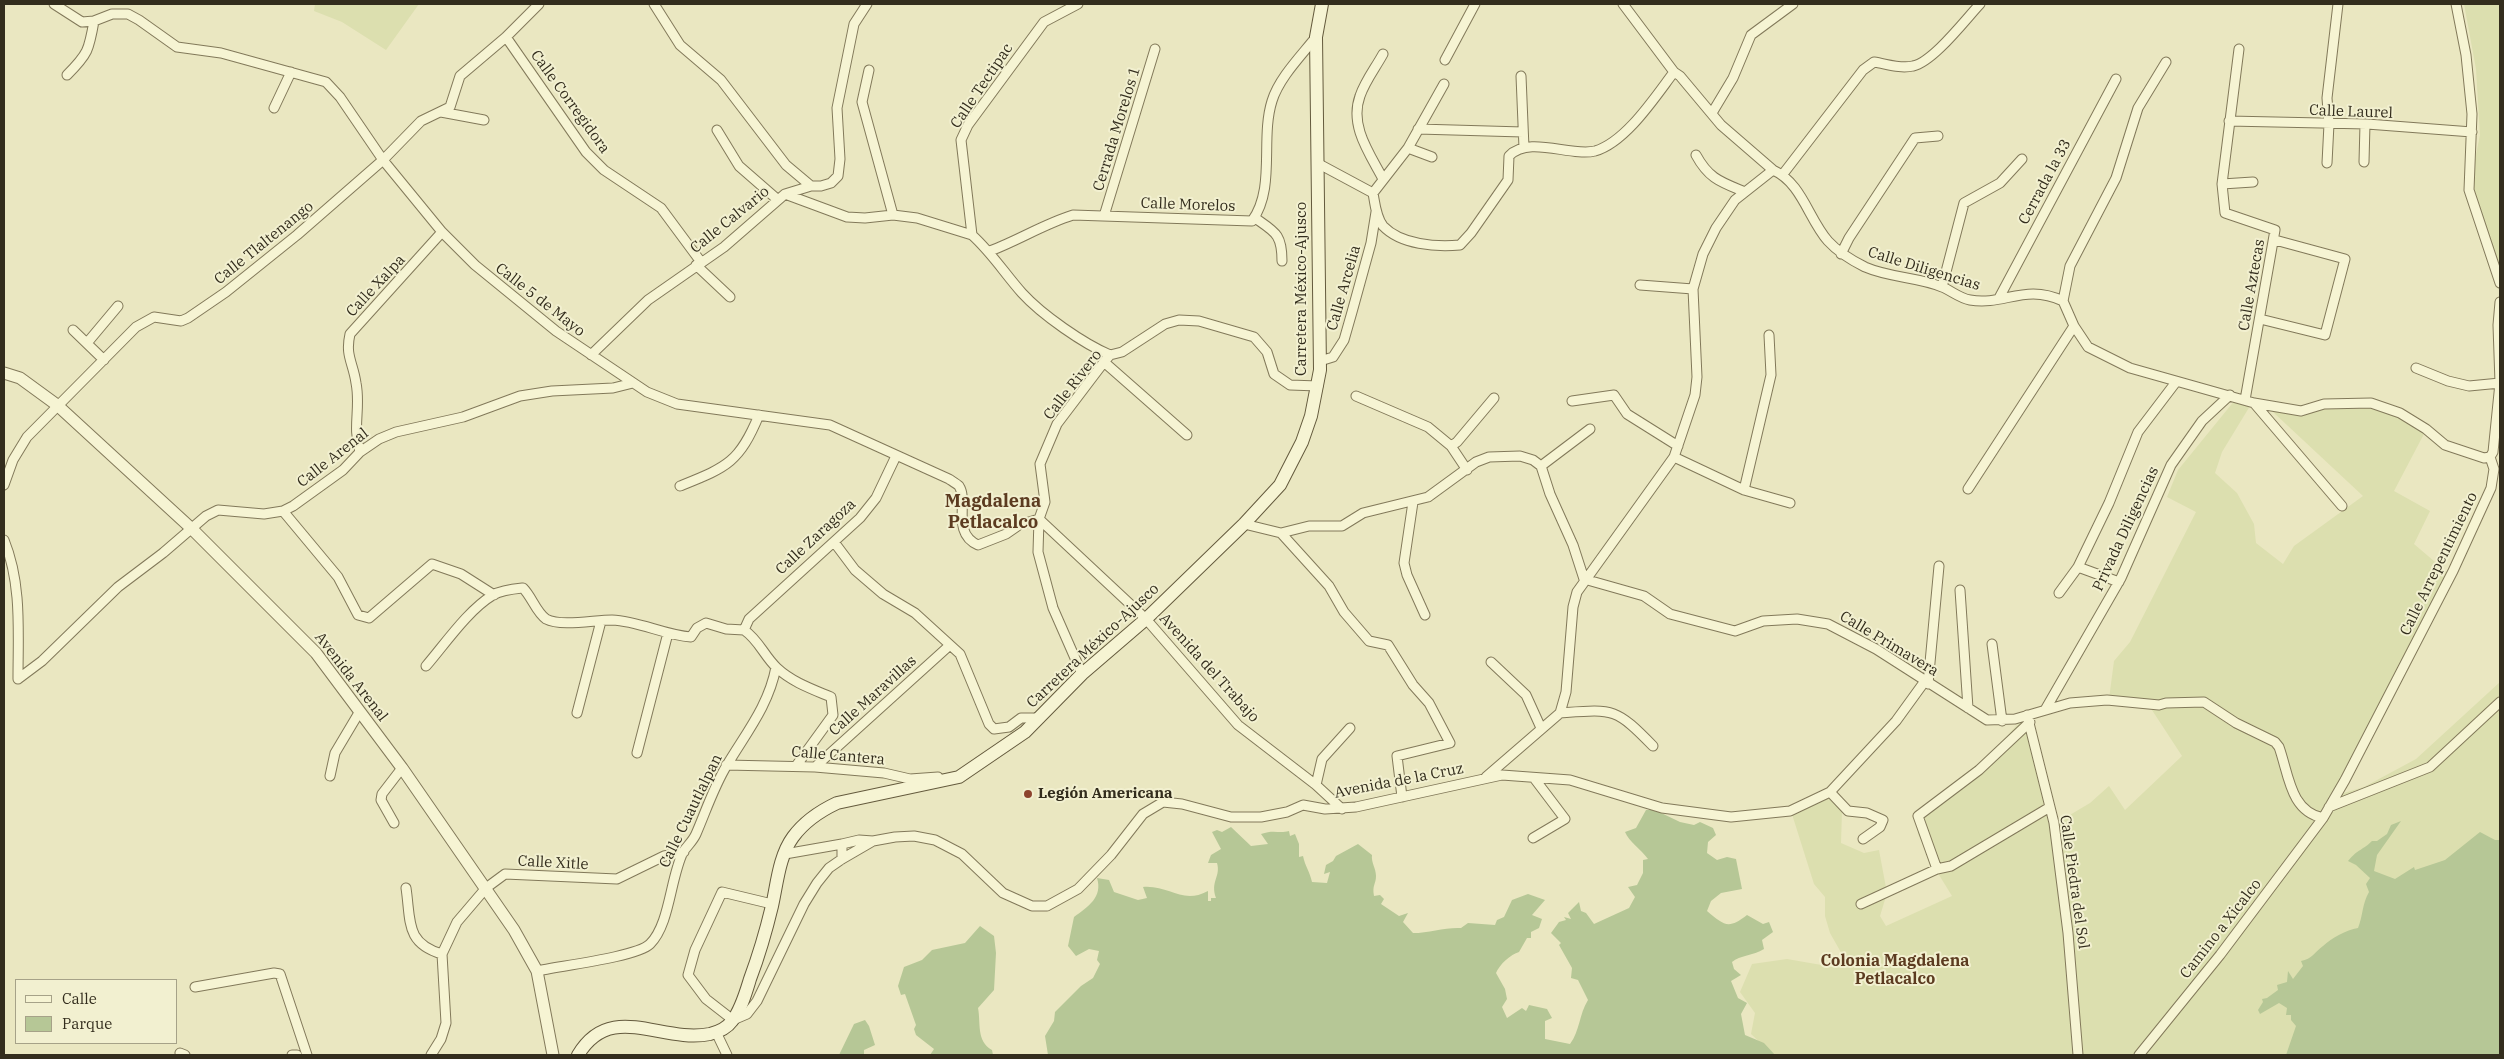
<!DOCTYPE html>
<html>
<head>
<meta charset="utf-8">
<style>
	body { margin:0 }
	#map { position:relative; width:2504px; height:1059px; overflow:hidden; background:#eae7c1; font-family:"IBM Plex Serif",serif }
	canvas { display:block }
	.frame { position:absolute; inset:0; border:5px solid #332d1d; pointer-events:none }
	.legend { position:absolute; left:15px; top:979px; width:162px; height:65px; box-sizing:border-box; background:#f2f0d0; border:1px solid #a6a288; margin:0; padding:6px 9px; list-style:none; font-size:15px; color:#332d1d }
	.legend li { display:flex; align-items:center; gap:10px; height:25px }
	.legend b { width:25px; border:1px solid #a6a288 }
</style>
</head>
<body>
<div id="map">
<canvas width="2504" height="1059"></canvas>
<div class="frame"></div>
<ul class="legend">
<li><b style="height:6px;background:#f6f4d3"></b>Calle</li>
<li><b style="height:14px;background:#b6c796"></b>Parque</li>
</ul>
</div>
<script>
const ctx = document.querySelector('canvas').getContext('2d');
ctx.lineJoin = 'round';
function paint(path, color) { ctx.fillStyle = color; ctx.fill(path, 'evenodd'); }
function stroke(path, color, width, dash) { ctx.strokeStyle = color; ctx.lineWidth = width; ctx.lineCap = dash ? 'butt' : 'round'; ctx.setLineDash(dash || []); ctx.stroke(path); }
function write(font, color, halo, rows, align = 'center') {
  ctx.font = font + ' "IBM Plex Serif",serif'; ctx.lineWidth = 4; ctx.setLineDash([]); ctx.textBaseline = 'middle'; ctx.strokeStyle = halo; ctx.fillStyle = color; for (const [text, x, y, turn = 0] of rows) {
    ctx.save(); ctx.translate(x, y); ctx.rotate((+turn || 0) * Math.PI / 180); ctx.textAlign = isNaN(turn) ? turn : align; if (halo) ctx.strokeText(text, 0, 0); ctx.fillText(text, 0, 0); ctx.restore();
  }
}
const farmland = new Path2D(`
	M315,4H419L386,50L342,22L314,11Z
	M2464,4H2500V278L2467,199L2480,135L2476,69Z
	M2235,400L2250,406L2222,452L2215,473L2237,493L2254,524L2256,543L2283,564L2294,546L2363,496L2273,412L2261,405L2299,413L2323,406H2369L2398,415L2425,432L2394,491L2430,511L2414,544L2448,573L2337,795L2364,787L2416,759L2500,682V865L2319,1021L2302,1055H1773L1751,1034L1755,1013L1740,992L1752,964L1787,959L1833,967L1843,956L1830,933L1825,916V897L1814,884L1791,811L1825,795L1842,811L1841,843L1864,853L1879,850L1887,893L1880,916L1886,926L1952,896L1936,870L1918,834L1917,816L1977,769L2026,715L2053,825L2090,803L2109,786L2125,810L2182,756L2150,707L2109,699L2114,661L2130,642L2196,512L2167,497L2178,470Z`);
const green = new Path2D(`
	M1646,810H1655L1680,822L1694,825L1700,822L1713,828L1716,835L1708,842L1707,853L1717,860L1727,857L1736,859L1742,889L1721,893L1711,901L1707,911C1724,925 1728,930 1747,915L1763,924L1769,922L1773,932L1762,940L1764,949C1753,956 1740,955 1732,962L1734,969L1741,975L1731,981L1738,998L1747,1003L1741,1014L1745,1035L1764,1043L1775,1055H1048L1045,1036L1054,1021L1055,1012L1081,986L1093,978L1100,964L1097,960L1099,951L1089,949L1076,956L1068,946L1074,917C1088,907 1103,897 1097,878L1109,880L1114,892L1138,900L1147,898L1143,887C1170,885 1182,905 1208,891V901H1211V898H1216C1210,881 1221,877 1217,863H1208L1211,855L1221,849L1212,832L1217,830L1222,832L1231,827L1251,846L1268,844L1261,834C1275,829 1278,834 1289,831L1290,836L1295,834L1299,844V857L1303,856C1305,866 1310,872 1312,882L1327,883L1330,872L1324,874L1326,865L1333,861L1336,856L1358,844L1372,855C1371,863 1376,868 1376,876C1376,884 1372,885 1374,896L1380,895L1384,899L1381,904L1399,916L1408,913L1403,922L1413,933C1429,933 1446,927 1461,928L1468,923L1495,925L1497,920L1504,917L1512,900L1528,894L1545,900L1532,915L1542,919L1539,928L1531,932V938H1527L1519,952C1511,954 1499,965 1496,973L1505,989L1507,999L1502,1007L1507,1018L1522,1008L1526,1011L1529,1005L1547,1009L1552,1018L1545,1021V1039L1570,1044C1580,1031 1579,1014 1588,1000L1578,980L1571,978L1572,968L1559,945L1561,943L1551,933L1559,922L1566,920L1564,917L1571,919L1568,913L1579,902L1581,911L1586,913L1594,924L1629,908L1635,897L1628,887L1637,885L1643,873V860L1648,859C1641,849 1629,842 1625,832L1636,828Z
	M2401,821L2377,855L2374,871L2395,879L2414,867L2415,870L2445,860L2480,832L2495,840H2500V1055H2286L2296,1026L2291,1020V1015H2286L2287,1008L2279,1003L2260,1014L2258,1010L2263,1002L2262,999L2267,998L2278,990L2277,985L2287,982L2288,971L2293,979L2303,966L2301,961C2312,959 2315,952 2323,946C2332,938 2346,930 2358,928C2363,916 2362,904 2369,892L2366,884L2370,878L2356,865L2348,861C2358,849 2363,850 2372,841H2377L2387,834L2391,825Z
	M980,926L994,936L996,953L994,990L978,1008C981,1023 976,1041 992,1050L993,1055H930L934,1049L916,1035L914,1029L916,1025L905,994L901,995L898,986L904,967L922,960L932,950L965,943Z
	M865,1020L869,1026L875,1045L864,1050V1055H839L854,1024Z`);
const minor = new Path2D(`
	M54,4L82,22L94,21L112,14H128L139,20L177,47L221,53L326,82L340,97L383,160L442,232L475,265L556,331L647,392L677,404L830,425L949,479C952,481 957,484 959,486C969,501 951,533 978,545L1006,534L1019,525L1039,519
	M654,4L680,45L721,80L786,165L811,186
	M1078,4L1044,22L968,125L961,140L972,235C992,253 1005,274 1022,293C1042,315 1084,344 1110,355
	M1623,4L1674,72L1680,76L1721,125L1773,170C1802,183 1808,218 1828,241C1838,252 1851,260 1865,267C1890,278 1919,277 1942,287C1952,291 1959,298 1970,300C2004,306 2025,283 2063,301L2074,326L2088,347L2130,368L2254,403L2301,411L2324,404L2371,403L2400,413L2426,429L2445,445L2484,458L2490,457
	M2456,4L2466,55L2472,114L2469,190L2500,283
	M506,37L586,152L604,170L661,208L701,262
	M2239,49L2222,184L2225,213L2275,230L2245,400
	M1383,54C1376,67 1365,81 1360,96C1349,126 1370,154 1383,179
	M1445,60L1475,4
	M869,70L862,102L893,215
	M67,75C88,54 89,50 94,21
	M1521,76L1524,148
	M274,108L291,72
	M441,112L484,120
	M1712,113L1733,78L1751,35L1793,4
	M2229,121L2367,124L2472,132
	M1418,129L1523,132
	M717,130L739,166L778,200
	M1408,148L1432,157
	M1696,155C1709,179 1721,182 1745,192
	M2364,162L2365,124
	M2327,163L2329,124L2327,98L2338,4
	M1319,164L1373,193
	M1783,174L1863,70L1874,62C1887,64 1900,69 1913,66C1933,62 1965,20 1980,4
	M2222,184L2253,182
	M1373,193C1375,204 1376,217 1383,226C1401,245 1436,247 1460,245L1471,233L1508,180L1509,156C1529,135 1570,157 1595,151C1626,142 1655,97 1674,72
	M1373,193L1408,148L1444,84
	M785,194L847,217L865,218L893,215L917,218L972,235
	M1104,216L1155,49
	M1255,218C1275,232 1282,234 1282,261
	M990,251C1019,240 1044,224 1073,215L1252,221C1276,188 1260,139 1272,101C1279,78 1301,56 1316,37
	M1841,254L1849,238L1915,138L1938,136
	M696,265L730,297
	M1640,285L1693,289
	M1942,287L1964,203L2000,183L2022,159
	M1999,298L2116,79
	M2063,301L2070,266L2116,178L2138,108L2166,62
	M2260,319L2325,335L2345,259L2275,240
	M73,330L104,360
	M87,343L118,306
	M591,355L648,300L724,247L785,194L811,186H821L831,183L838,176L840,159L837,108L854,24L867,4
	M1320,361L1333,357L1344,340L1352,312L1371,243L1376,212
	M1104,362L1187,435
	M2416,368L2448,381L2469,386L2500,383
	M1356,396L1428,427L1451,446L1467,470
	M1572,401L1614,395L1627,414L1678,446
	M2254,403L2342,506
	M1451,446L1457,442L1494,398
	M360,452C352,426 361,408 356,383C353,362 345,356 350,334L442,232
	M1674,457L1744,490L1790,503
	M1541,466L1590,429
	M4,485L13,460L27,437L136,327L154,317L181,321L188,318L226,292L297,235L383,160L421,121L450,107L460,76L506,37L539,4
	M680,486C727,467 739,463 759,415
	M1968,489L2074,326
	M1744,490L1771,375L1769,335
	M1413,502L1404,563L1407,575L1425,615
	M283,511L338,577L358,615L369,618L432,564L461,574L494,595
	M1039,519L1146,619L1238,725L1316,785L1342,809
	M1244,524L1281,533L1309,526H1342L1363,513L1428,497L1476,462L1489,457L1520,456L1533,460L1541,466L1550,494L1573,545L1584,579L1644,596L1670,614L1735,631L1763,621L1797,619L1828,624L1876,649L1987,720L2015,719L2070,703L2107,700L2159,705L2166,703L2204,702L2236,723L2275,742L2279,747C2289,775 2290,811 2323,818
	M1281,533L1329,586L1344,612L1369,641L1388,645L1413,685L1429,703L1450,743L1397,756L1402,797
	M4,540C22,584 18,632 18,679
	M834,542L855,570L883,594L915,613L960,654L989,724L994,729L1009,727L1021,718H1040
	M2078,567L2119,582
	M1960,590L1968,708
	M2059,593L2078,567L2109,503L2138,432L2176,382
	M744,630L749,619L860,518L876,498L896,456
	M744,630C759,640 764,656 777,668C792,682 812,689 831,697L833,715L796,766
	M1992,644L2002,721
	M1491,662L1526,695L1541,728
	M426,666C445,644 468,610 493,595C502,590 513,589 523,588C532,597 536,612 546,619C561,627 594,620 612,620C639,621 664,635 691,637L697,628L706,623L726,629L744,630
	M1082,674L1053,608L1038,552L1039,519L1045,502L1040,464L1057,424L1104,362L1110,355L1122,352L1165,324L1179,320L1199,321L1254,337L1267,352L1274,374L1290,385L1318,386
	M18,679L42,661L118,587L163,553L206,516L218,510L264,514L283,511L293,506L343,470L360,452L379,439L396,432L463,417L520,396L552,391L613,388L633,383
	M1928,684L1939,566
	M2045,710L2121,578L2171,465L2202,421L2230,395
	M577,713L601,621
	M1560,713C1613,709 1615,707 1653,746
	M2027,715L2054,823L2068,933L2078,1055
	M637,753L668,633
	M726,765L815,767L884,773L910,779L938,777
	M815,767L950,645
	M330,776L335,753L360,711
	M1486,777L1560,713L1566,692L1573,607L1577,592L1674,457L1695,395L1697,377L1693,289L1703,254L1716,228L1735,200L1773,170
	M1316,785L1322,759L1350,728
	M1830,792L1848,811L1867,813L1883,820L1880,827L1863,839
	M2329,807L2430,767L2500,702
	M394,823L381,800L382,794L402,768
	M1533,838L1565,819L1534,778
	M842,844L859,840L873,841
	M785,854L842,844V859
	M1937,869L1918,816L1979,770L2030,722
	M406,888C411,921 405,943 442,954
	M772,904L722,892L695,950L688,975L706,999L733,1020L747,1014L757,1001L804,904L817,883L829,868L842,859L873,841L895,837L914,836L935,840L962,854L1003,893L1032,906H1047L1078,889L1111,855L1143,814L1163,802L1182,804L1231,817H1261L1287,812L1303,805L1325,809L1356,807L1502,775L1570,780L1662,808L1731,817L1790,811L1830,792L1896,721L1925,681
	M1861,904L1937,869L1951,866L2050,807
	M537,971C559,966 637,957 650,944C670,924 670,879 683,852C687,846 693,841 696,834C706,811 714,786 727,765C746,733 769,705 776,667
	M195,987L274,973L280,974L307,1055
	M716,1032L727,1055
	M180,1053L185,1055
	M292,1055H297
	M431,1055L441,1039L446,1023L442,954L457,922L486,888L505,874L617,879L664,856L684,852
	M2139,1055L2220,955L2323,818L2345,780L2453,571L2491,488L2494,469L2490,457L2493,452L2500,383L2498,325L2500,302`);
const tertiary = new Path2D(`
	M4,373L20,378L57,405L192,529L316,653L402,768L514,930L537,971L553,1055`);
const secondary = new Path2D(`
	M578,1055C611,1000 661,1044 710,1034C718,1032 727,1028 732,1021C741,1010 746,992 750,979C759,955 766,931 772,906C777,884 779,856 793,837C804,822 820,811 837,803L959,777L1025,732L1082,674L1146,619L1244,524L1280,485L1302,442L1311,416L1320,370L1316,37L1322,4`);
const markers = [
	[1028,794,5,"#8d442e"]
];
const streetNames = [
	["Calle Tectipac",982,86,-56],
	["Calle Corregidora",570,102,54],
	["Calle Laurel",2351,112,2],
	["Cerrada Morelos 1",1117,129,-73],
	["Cerrada la 33",2045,182,-62],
	["Calle Morelos",1188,205,2],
	["Calle Calvario",730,220,-39],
	["Calle Tlaltenango",264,243,-39],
	["Calle Diligencias",1924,269,17],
	["Calle Aztecas",2252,285,-80],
	["Calle Xalpa",376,286,-47],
	["Calle Arcelia",1344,288,-74],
	["Carretera México-Ajusco",1302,289,-90],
	["Calle 5 de Mayo",540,300,38],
	["Calle Rivero",1073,385,-52],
	["Calle Arenal",333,458,-38],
	["Privada Diligencias",2126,529,-65],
	["Calle Zaragoza",816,537,-43],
	["Calle Arrepentimiento",2439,564,-64],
	["Calle Primavera",1889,644,31],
	["Carretera México-Ajusco",1093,646,-43],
	["Avenida del Trabajo",1209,668,48],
	["Avenida Arenal",351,677,52],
	["Calle Maravillas",873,696,-42],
	["Calle Cantera",838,756,5],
	["Avenida de la Cruz",1399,781,-11],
	["Calle Cuautlalpan",691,811,-64],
	["Calle Xitle",553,863,3],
	["Calle Piedra del Sol",2074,882,82],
	["Camino a Xicalco",2221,929,-52]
];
const poiNames = [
	["Legión Americana",1038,794]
];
const neighbourhoodNames = [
	["Colonia Magdalena",1895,961],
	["Petlacalco",1895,979]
];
const quarterNames = [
	["Magdalena",993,502],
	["Petlacalco",993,523]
];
paint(farmland, '#dcdfaf');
paint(green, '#b6c796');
stroke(minor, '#82795a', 11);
stroke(tertiary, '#82795a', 13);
stroke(secondary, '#645a3d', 14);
stroke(minor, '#f6f4d3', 9);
stroke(tertiary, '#f6f4d3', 11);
stroke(secondary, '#f6f4d3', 12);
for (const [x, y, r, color] of markers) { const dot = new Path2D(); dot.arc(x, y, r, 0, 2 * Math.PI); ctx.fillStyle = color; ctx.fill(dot); stroke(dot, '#f2f0d0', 2); }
write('15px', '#332d1d', '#f2f0d0', streetNames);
write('bold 15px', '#332d1d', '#f2f0d0', poiNames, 'left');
write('bold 16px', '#5c3b20', '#f2f0d0', neighbourhoodNames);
write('bold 18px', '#5c3b20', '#f2f0d0', quarterNames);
</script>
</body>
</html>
